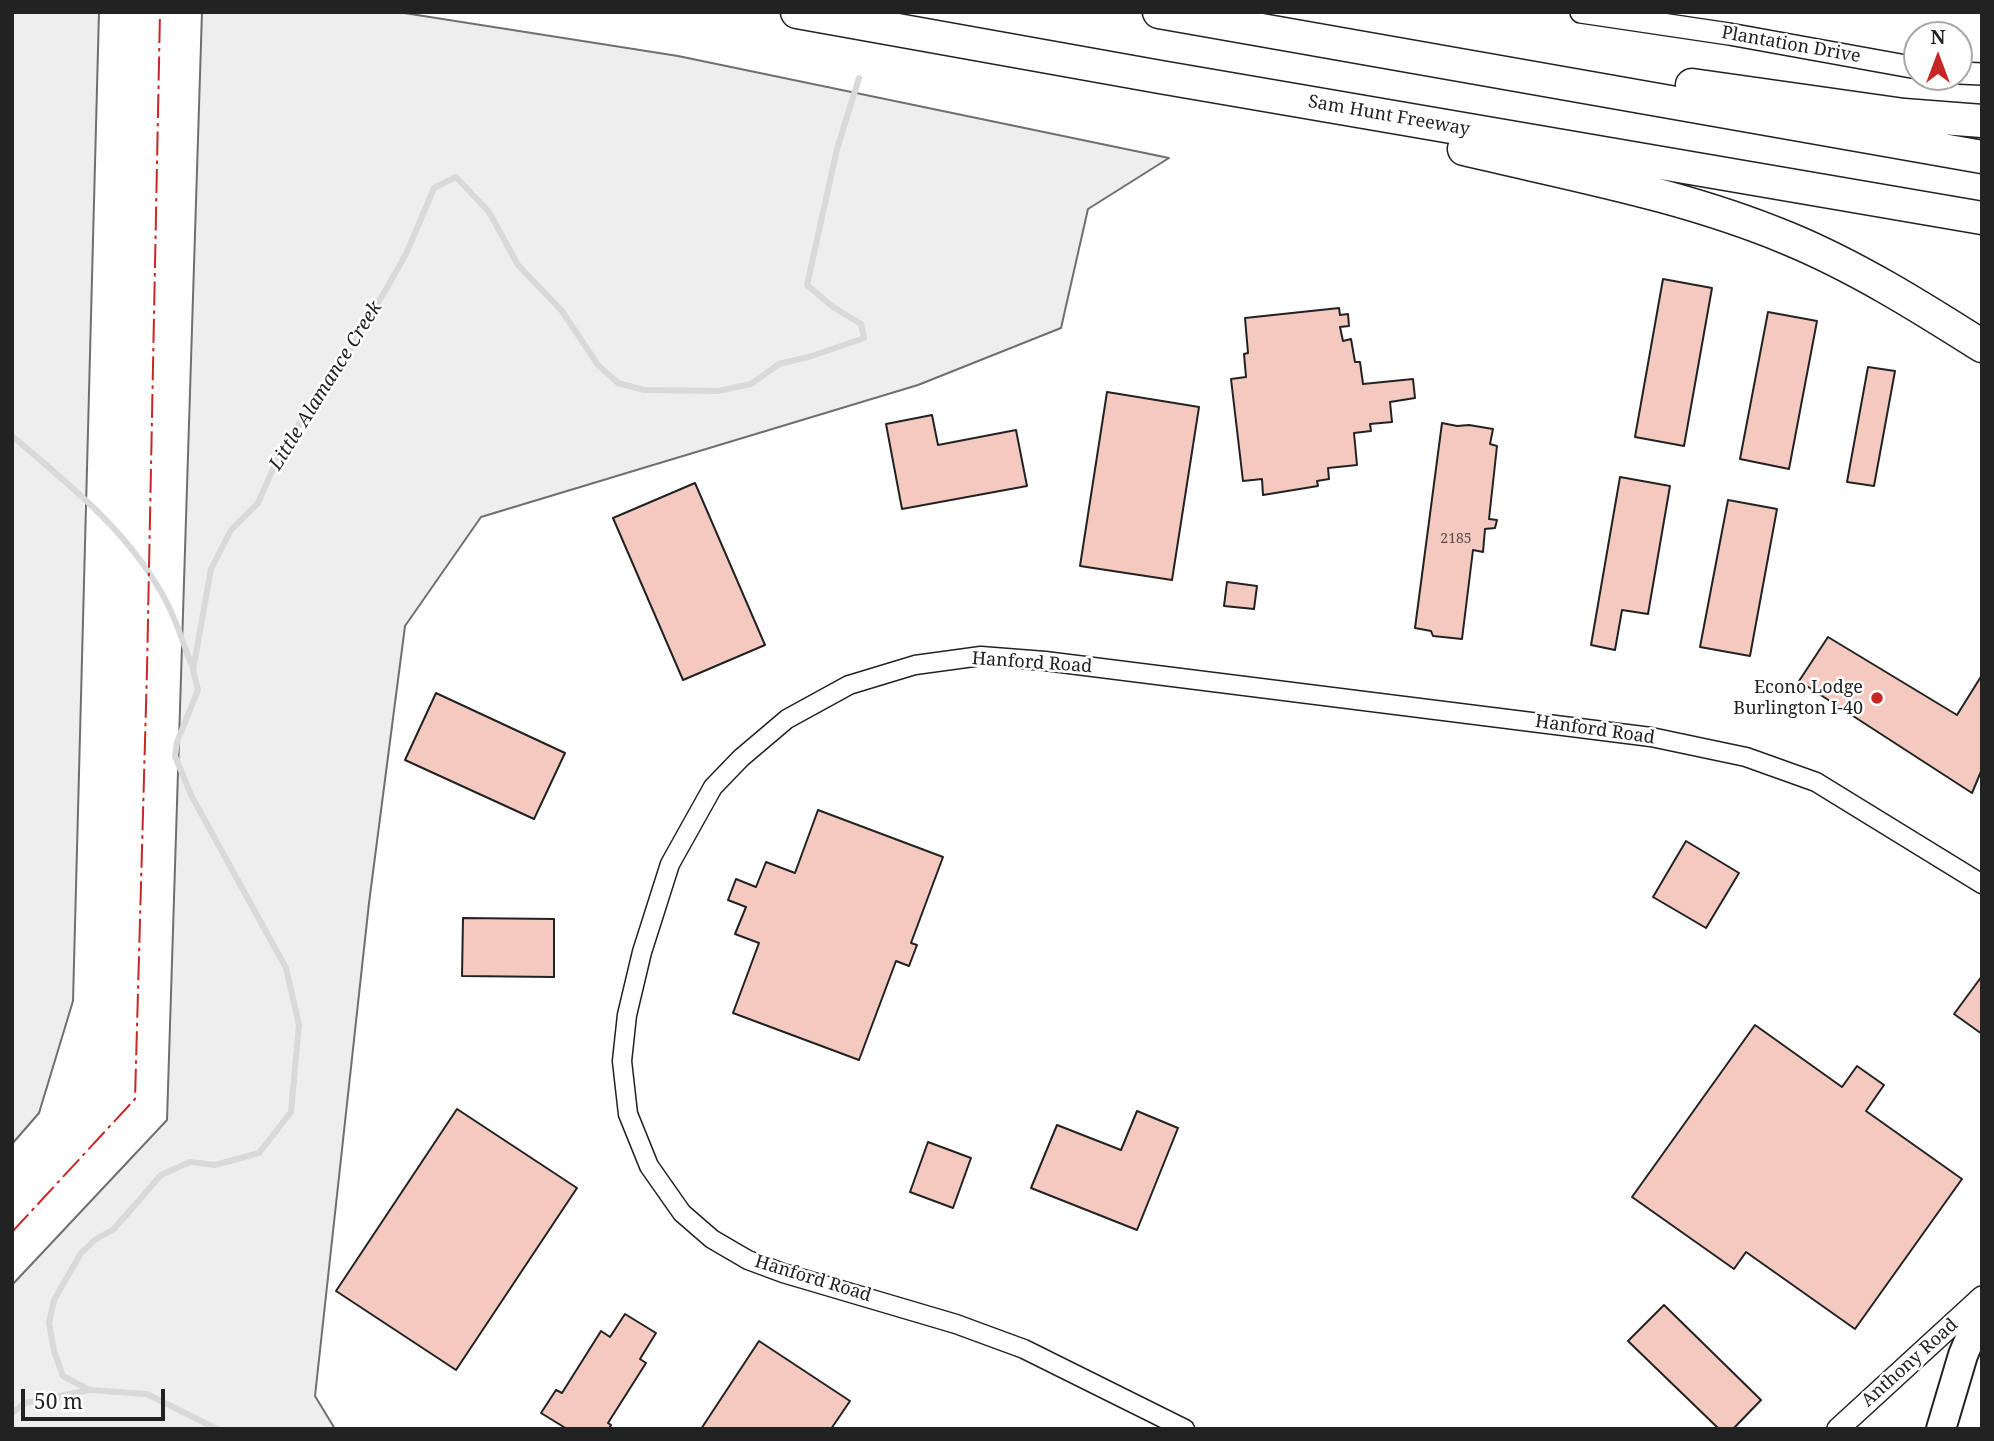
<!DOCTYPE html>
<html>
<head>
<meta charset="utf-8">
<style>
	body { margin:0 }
	#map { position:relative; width:1994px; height:1441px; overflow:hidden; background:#fff; font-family:"Noto Serif",serif }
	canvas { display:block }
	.frame { position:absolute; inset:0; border:14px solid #222; pointer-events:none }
	.north { position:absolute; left:1903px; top:21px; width:70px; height:70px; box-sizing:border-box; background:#fff; border:2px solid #a7a7a7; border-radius:50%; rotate:0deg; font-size:19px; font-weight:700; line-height:28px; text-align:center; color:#222 }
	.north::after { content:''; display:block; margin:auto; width:24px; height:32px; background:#c62828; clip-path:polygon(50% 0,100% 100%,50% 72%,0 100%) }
	.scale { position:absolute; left:21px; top:1389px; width:144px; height:32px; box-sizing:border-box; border:4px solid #222; border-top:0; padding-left:9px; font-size:21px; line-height:24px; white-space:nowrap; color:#222; -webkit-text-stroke:5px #fff; paint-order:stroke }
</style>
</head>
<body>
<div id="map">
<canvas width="1994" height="1441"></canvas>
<div class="frame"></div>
<div class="north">N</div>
<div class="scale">50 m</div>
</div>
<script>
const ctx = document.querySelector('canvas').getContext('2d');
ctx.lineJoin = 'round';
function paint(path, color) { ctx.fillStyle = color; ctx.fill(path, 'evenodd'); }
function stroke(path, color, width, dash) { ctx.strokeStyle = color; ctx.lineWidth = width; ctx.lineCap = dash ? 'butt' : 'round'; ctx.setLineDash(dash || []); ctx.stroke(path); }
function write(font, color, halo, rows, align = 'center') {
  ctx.font = font + ' "Noto Serif",serif'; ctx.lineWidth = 5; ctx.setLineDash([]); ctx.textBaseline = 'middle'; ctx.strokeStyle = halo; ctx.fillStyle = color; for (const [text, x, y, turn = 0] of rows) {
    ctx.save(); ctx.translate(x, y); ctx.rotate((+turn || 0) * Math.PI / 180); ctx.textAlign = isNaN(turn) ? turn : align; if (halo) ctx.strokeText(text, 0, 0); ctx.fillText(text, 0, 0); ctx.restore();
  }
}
const green = new Path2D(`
	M12,12H99L73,1001L39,1113L12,1144Z
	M202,12H398L678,56L1169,158L1088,209L1061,328L918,385L481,517L405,626L369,903L315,1396L335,1429H12V1285L167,1120Z`);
const stream = new Path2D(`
	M12,436C71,486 132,534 167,603C178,624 184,647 193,668
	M12,1413L25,1403L89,1390
	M217,1429L147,1394L89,1390L63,1376L54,1351L49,1323L54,1300L81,1253L96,1239L114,1229L161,1175L190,1162L215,1165L259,1153L291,1112L299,1025L286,968L191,795L175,756L177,742L198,690L193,670L211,569L231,530L258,503L281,451L352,347L385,291L406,254L434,188L456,177L489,212L518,265L562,311L598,365L618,383L644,390L718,391L751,384L779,364L812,356L864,338L861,324L833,307L807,285L837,149L859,78`);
const building = new Path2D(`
	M1663,279L1712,288L1684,446L1635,437Z
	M1339,308L1340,315L1348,314L1349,326L1340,327L1343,341L1351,339L1355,362H1360L1363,384L1413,379L1415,398L1390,402L1392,422L1370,424L1371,431L1354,433L1357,465L1328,468L1329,479L1317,481L1318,486L1263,495L1262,479L1243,481L1231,379L1246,377L1244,354L1248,353L1245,318Z
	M1768,312L1817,321L1789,469L1740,459Z
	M1868,367L1895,371L1874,486L1847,482Z
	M1107,392L1199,407L1172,580L1080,566Z
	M932,415L938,445L1016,430L1027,486L902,509L886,424Z
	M1442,423L1457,426L1469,425L1493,429L1490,444L1497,446L1489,519L1497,520L1495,528L1485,529L1483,552L1473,550L1462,639L1433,636L1431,631L1415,628Z
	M1620,477L1670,486L1648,614L1622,610L1615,650L1591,645Z
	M695,483L765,645L683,680L613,518Z
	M1728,500L1777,509L1750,656L1700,647Z
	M1227,582L1257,586L1254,609L1224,606Z
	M1828,637L1957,715L1982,675V769L1972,793L1799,681Z
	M436,693L565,753L534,819L405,760Z
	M818,810L943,857L911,943L917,945L909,966L896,961L859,1060L733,1013L759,943L735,934L746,907L728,900L736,879L756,887L766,862L795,873Z
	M1686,841L1739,873L1706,928L1653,897Z
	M463,918L554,919V977L462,976Z
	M1982,976V1034L1954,1014Z
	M1755,1025L1842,1087L1857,1066L1884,1085L1866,1111L1962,1179L1855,1329L1746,1252L1734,1269L1632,1197Z
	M457,1109L577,1188L456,1370L336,1291Z
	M1137,1111L1178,1128L1137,1230L1031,1188L1057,1125L1121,1150Z
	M928,1142L971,1158L953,1208L910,1192Z
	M1664,1305L1761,1400L1733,1429H1719L1628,1341Z
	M625,1314L656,1333L640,1359L646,1363L608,1423L611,1425L609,1429H567L541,1413L556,1390L562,1393L601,1331L610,1337Z
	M759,1341L850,1401L831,1429H701Z`);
const minor = new Path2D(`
	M1185,1429L1024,1349L956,1324L783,1273L748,1260L712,1239L682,1213L649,1166L628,1114L622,1061L627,1015L642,952L670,864L713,787L741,758L787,719L849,685L915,665L981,656L1045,661L1651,737L1746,757L1816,782L1982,884`);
const tertiary = new Path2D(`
	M1581,12L1729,34L1917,68
	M1959,73L1982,74
	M1838,1429L1982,1297`);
const primary = new Path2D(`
	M1941,1429L1963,1355L1982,1310`);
const motorway = new Path2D(`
	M797,12L1160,77L1982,218
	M1159,12L1982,157
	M1692,85L1904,115L1982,121
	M1464,149C1573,175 1684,195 1787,238C1855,266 1919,306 1982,346`);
const power = new Path2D(`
	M12,1232L135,1099L147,670L160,12`);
const markers = [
	[1877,698,7,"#c62828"]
];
const numberNames = [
	["2185",1456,539]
];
const streetNames = [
	["Plantation Drive",1791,45,10],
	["Sam Hunt Freeway",1389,116,10],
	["Hanford Road",1032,663,4],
	["Hanford Road",1595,730,8],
	["Hanford Road",813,1279,17],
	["Anthony Road",1910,1363,-42]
];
const poiNames = [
	["Econo Lodge",1863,688],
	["Burlington I-40",1863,709]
];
const waterNames = [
	["Little Alamance Creek",326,386,-58]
];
paint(green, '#eee');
stroke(green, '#6f6f6f', 2);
stroke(stream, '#d9d9d9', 6);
paint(building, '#f3c9c0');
stroke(building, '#222', 2);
stroke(minor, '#222', 21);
stroke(tertiary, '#222', 24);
stroke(primary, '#222', 32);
stroke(motorway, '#222', 35);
stroke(minor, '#fff', 18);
stroke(tertiary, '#fff', 21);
stroke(primary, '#fff', 28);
stroke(motorway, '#fff', 32);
stroke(power, '#c62828', 2, [24, 5, 3.5, 5]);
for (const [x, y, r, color] of markers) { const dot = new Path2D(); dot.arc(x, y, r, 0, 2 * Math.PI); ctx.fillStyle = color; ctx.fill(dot); stroke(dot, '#fff', 2.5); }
write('14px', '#564c4a', null, numberNames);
write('18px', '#222', '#fff', streetNames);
write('18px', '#222', '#fff', poiNames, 'right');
write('italic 19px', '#222', '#fff', waterNames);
</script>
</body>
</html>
